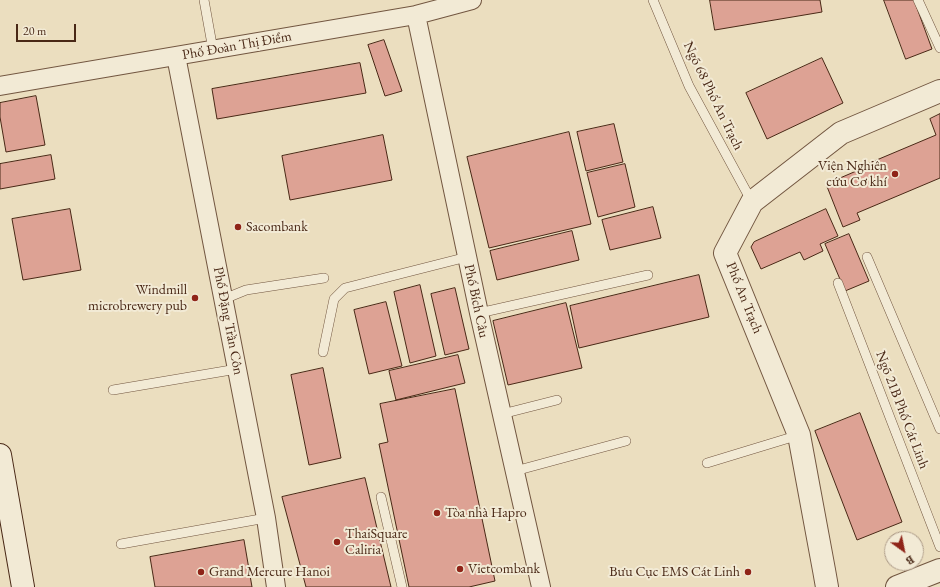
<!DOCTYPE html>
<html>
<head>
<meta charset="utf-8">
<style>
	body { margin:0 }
	#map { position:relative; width:940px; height:587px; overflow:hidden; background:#ebdebf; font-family:"EB Garamond",serif }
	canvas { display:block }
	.north { position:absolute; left:884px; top:531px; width:40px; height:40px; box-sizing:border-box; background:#f2ead5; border:1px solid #ae9c89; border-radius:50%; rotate:147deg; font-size:11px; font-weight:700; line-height:16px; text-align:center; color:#492816 }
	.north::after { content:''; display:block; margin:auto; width:14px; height:18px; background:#8f2418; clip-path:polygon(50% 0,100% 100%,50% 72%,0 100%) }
	.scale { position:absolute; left:16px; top:24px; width:60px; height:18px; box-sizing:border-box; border:2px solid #492816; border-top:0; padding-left:5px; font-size:12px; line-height:14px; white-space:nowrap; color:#492816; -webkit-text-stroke:3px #f2ead5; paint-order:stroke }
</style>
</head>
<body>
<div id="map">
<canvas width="940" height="587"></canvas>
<div class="north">B</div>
<div class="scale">20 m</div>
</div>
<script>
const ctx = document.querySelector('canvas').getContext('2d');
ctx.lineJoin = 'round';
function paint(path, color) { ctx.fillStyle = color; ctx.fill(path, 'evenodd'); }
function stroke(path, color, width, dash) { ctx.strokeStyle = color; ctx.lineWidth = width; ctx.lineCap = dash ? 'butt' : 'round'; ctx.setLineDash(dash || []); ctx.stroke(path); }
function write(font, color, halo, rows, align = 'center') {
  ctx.font = font + ' "EB Garamond",serif'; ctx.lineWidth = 4; ctx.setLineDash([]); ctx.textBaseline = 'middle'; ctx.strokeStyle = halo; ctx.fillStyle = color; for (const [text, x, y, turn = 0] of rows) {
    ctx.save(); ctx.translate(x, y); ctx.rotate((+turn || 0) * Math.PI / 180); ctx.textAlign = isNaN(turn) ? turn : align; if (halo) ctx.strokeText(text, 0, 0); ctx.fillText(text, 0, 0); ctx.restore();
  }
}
const building = new Path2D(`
	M710,0H820L822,12L715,30Z
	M884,0H914L932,49L906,59Z
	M384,40L402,91L385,96L368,45Z
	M822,58L843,103L767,139L746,93Z
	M360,63L366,93L217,119L212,89Z
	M36,96L45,145L6,152L0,117V103Z
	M940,114V178L857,213L860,220L843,227L826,184L861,169L860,167L936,135L930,119Z
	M614,124L623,162L586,171L577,132Z
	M569,132L591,224L489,248L467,157Z
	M383,135L392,180L290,200L282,156Z
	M51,155L55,179L0,189V164Z
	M625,164L635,207L598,217L587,173Z
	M653,207L661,238L610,250L602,220Z
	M70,209L81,270L23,280L12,219Z
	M826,209L838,236L820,244L823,251L804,260L800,252L761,269L751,247L754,242Z
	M572,231L579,260L497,280L490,251Z
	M849,234L869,281L845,291L825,244Z
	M699,275L709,317L579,348L570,306Z
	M420,285L436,356L410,363L394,292Z
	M455,288L469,349L445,355L431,294Z
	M386,302L402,366L369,374L354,310Z
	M566,303L582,368L508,385L493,321Z
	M458,355L465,383L396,400L389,371Z
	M323,368L341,458L309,465L291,375Z
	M455,389L495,581L469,587H409L379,444L388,442L380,404Z
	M860,413L902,522L857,540L815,431Z
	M365,478L391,587H306L282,497Z
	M244,540L252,587H155L150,557Z`);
const service = new Path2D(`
	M204,0L213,50
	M653,0L689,86L752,202
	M918,0L940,48
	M867,257L940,429
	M838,283L940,547
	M224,299L246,290L324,278
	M479,313L648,275
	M323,352L334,299L345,288L467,257
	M113,390L237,369
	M502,414L557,400
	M707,463L799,435
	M515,471L626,441
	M381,497L402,587
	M121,544L266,518`);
const minor = new Path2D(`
	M416,15L479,313L541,587
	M176,56L266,518L276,587
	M0,86L416,15L472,0`);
const tertiary = new Path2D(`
	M827,587L824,570L799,435L725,253L752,202L841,133L940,91
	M897,587L940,570`);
const secondary = new Path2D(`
	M0,455L23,587`);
const markers = [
	[895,174,4,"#8f2418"],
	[238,227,4,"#8f2418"],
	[195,298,4,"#8f2418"],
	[437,513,4,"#8f2418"],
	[337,542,4,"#8f2418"],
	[460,569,4,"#8f2418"],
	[201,572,4,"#8f2418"],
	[748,572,4,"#8f2418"]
];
const streetNames = [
	["Phố Đoàn Thị Điểm",237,46,-10],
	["Ngõ 68 Phố An Trạch",713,96,64],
	["Phố An Trạch",744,298,68],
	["Phố Bích Câu",476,301,78],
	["Phố Đặng Trần Côn",228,321,79],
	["Ngõ 21B Phố Cát Linh",902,410,69]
];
const poiNames = [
	["Viện Nghiên",887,166,"right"],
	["cứu Cơ khí",887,182,"right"],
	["Sacombank",246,227],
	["Windmill",187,290,"right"],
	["microbrewery pub",187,306,"right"],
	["Tòa nhà Hapro",445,513],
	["ThaiSquare",345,534],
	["Caliria",345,550],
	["Vietcombank",468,569],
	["Grand Mercure Hanoi",209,572],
	["Bưu Cục EMS Cát Linh",740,572,"right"]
];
paint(building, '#dda294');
stroke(building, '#492816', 1);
stroke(service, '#725640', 10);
stroke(minor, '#725640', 20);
stroke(tertiary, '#725640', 24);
stroke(secondary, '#492816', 24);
stroke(service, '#f2ead5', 9);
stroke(minor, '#f2ead5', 18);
stroke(tertiary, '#f2ead5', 22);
stroke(secondary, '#f2ead5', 22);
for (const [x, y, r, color] of markers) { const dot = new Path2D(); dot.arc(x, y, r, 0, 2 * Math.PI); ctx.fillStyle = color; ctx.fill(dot); stroke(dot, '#f2ead5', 1.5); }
write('14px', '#492816', '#f2ead5', streetNames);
write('14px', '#492816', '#f2ead5', poiNames, 'left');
</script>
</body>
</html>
